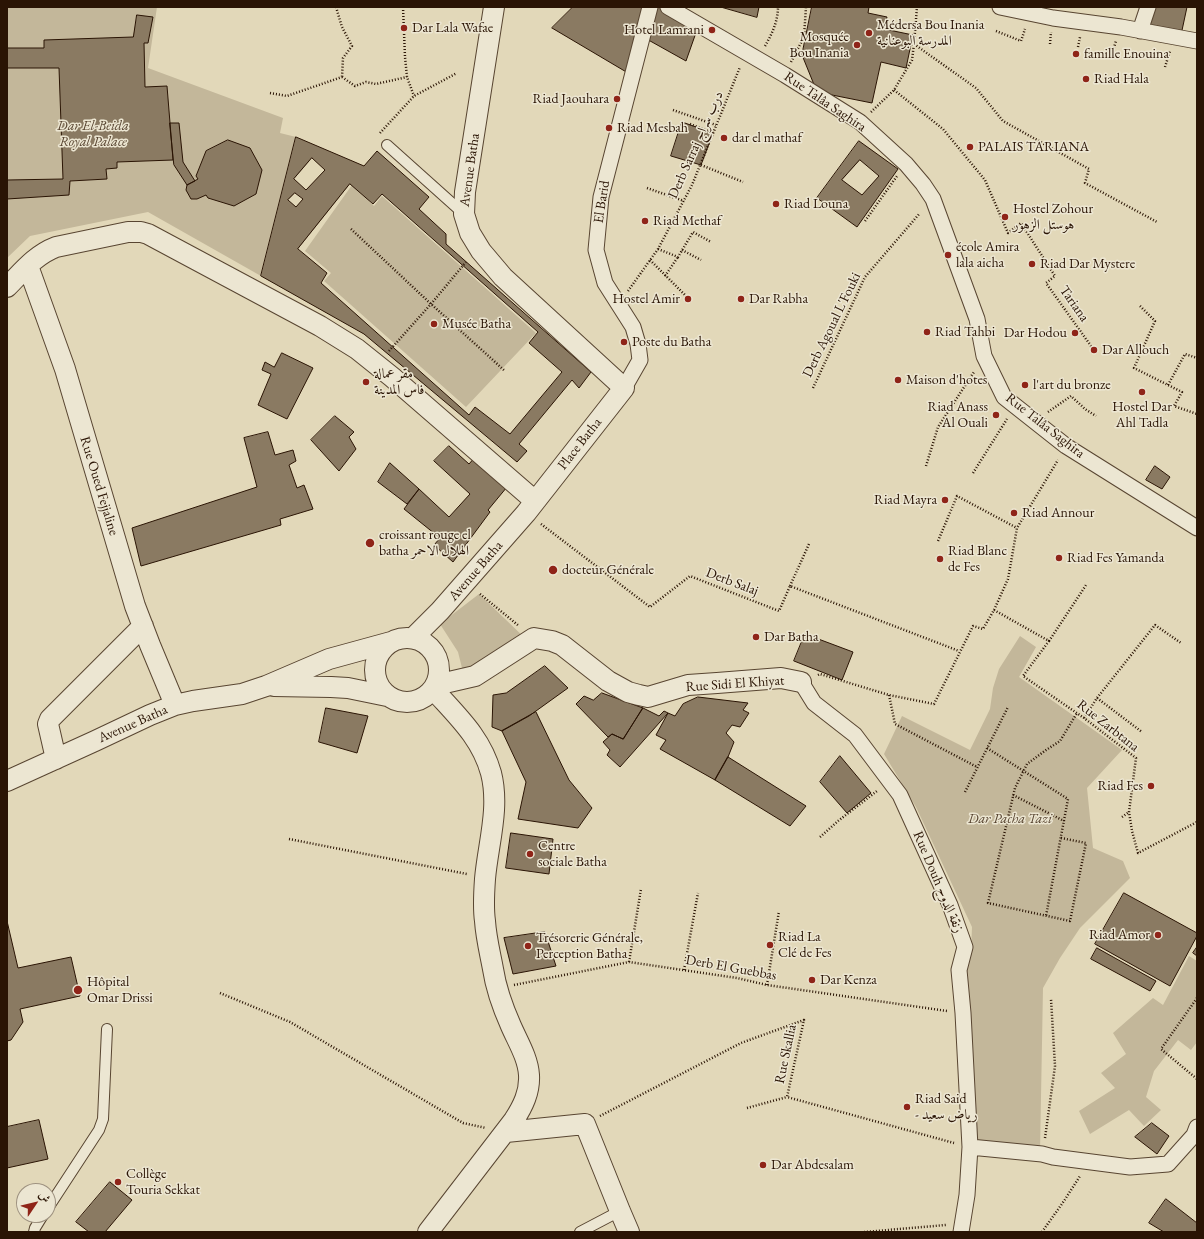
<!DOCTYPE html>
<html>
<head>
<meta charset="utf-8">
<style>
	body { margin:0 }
	#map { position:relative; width:1204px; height:1239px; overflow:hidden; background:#e2d8b9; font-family:"EB Garamond",Amiri,serif }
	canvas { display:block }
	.frame { position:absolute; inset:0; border:8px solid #2a1404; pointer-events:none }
	.north { position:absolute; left:16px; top:1183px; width:40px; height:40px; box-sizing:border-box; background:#ece6d2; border:1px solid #9e9280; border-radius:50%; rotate:55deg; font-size:11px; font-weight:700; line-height:16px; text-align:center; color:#2a1404 }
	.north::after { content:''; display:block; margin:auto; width:14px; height:18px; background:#8f2418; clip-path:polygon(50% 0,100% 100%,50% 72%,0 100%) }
</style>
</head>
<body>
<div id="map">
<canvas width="1204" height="1239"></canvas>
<div class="frame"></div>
<div class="north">ش</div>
</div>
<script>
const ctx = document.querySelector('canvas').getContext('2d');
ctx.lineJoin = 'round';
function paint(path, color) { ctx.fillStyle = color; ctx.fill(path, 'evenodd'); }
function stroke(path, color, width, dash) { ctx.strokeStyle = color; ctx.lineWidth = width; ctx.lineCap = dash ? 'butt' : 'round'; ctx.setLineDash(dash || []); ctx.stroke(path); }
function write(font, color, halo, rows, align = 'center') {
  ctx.font = font + ' "EB Garamond",Amiri,serif'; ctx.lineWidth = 3; ctx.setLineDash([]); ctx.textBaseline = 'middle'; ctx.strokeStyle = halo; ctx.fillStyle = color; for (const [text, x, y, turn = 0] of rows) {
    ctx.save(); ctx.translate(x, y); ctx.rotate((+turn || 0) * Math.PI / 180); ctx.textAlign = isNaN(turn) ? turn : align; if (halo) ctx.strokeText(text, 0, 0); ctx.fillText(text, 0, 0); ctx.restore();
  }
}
const green = new Path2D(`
	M7,7H157L148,68L283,118L280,133L296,137L261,276L148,212L30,236L7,258Z
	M352,185L374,206L382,196L536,333L466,407L324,281L331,273L305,251Z
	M479,594L528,641L464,676L458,652L440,624Z
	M1020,636L1036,647L1019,677L1122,750L1087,788L1093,848L1123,861L1130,878L1080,928L1060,958L1043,988L1040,1152L970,1144L962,976L971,951L972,927L916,807L884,754L902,716L970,750L990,709L993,688L999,669Z
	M1189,956L1197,961V1042L1191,1050L1178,1040L1154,1071L1146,1097L1161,1110L1144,1126L1129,1110L1090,1134L1079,1111L1115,1088L1101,1073L1126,1054L1113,1033L1153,998L1163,1005Z`);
const building = new Path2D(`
	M573,7H644L628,73L552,28Z
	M652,7H665L698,27L686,61L643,37Z
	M721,7H759L757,17Z
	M812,7H869L868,13L887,17L884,29L913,35L906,68L881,62L872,103L817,92L802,55Z
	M1151,7H1187L1181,35L1145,29Z
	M137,15L153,17L148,43H144L145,87L167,86L173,160L117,162V168L106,169L107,179L70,181L69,195L7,199V180L63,179L59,68H7V48H44V40L133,37Z
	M682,122L713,133L701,165L671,156Z
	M170,123H179L183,162L195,181L187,185L174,165Z
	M296,137L364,166L377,151L429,197L419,209L446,234V244L591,372L579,388L572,380L519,444L527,451L517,462L364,334L261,276ZM312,158L325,170L306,190L294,179ZM350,184L373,204L382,194L538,332L529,343L562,372L510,434L475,407L469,415L321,283L327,273L298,249Z
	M228,140L250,148L262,170L256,194L234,206L208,198L206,195L197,199H191L186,190L187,185L198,179L196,176L206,151Z
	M859,141L898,169L857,227L817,198ZM860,160L879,176L862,195L842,180Z
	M295,193L303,199L296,207L288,200Z
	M282,353L313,368L287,419L258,405L271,374L262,370L265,362L274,367Z
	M335,416L354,432L349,437L356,449L339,471L311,440Z
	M268,432L275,455L293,450L296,461L289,465L297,488L304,485L313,509L280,519L281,525L141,566L132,528L257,487L244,438Z
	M449,446L469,464L476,456L507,487L488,510L490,512L453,562L434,545L440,538L404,509L419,489L449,517L470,494L434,461Z
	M390,463L419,489L407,504L378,482Z
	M1155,466L1170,477L1162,489L1146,480Z
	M805,634L853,652L842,680L794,661Z
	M545,666L568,688L529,716L502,731L492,727L493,695L506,693Z
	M602,693L643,708L623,739L612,734L608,737L576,704L584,696L593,700Z
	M698,697L748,703L743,710L749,713L740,727L732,725L726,733L734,742L728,757L715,780L660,749L666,740L656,735L668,713L675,716L683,704Z
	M326,708L368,716L357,753L319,742Z
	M643,708L659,716L664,711L668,713L620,767L607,755L610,750L603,742L612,734L623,739Z
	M536,712L569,780L592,808L578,828L518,819L526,782L502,731Z
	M840,756L871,793L847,813L820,782Z
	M728,757L806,806L790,826L715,780Z
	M511,833L553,839L549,874L506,868Z
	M1124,893L1197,933V936L1170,986L1095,944Z
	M7,921L18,968L71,957L80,996L20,1009L23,1022L11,1040L7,1041Z
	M545,932L556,966L513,974L504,938Z
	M1197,947V956L1193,953Z
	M1097,948L1156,981L1150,991L1091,959Z
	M39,1120L48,1159L7,1168V1127Z
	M1152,1123L1169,1136L1157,1154L1135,1137Z
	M110,1182L132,1200L105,1232H89L76,1222Z
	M1166,1199L1197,1223V1232H1164L1149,1223Z`);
const path = new Path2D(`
	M336,7L342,27L352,46L343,58L342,77
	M403,7L405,57L407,77L414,96
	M996,31L1021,41L1025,29
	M914,44L976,88L1003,121L1089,169L1085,183L1157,222
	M1050,44L1051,32
	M765,46C772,34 778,21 778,7
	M1078,47L1080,37
	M1111,57L1116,41
	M791,62L804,37L806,7
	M1165,67L1170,51
	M342,77L355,86L366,82L376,84L407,77
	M894,90L943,129L985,180L1008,233L1021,223L1055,276L1046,283L1091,346
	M270,93L287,96L342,77
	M673,110L716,125
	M871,112L894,90L912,60L914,44L917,7
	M690,124L713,133
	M380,133L414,96L457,73
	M701,165L743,182
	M647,188L684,201
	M865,221L897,176
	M351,229L431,304L505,371
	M658,249L678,257L693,232L711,242
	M682,250L701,260
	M650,260L685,295
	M665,276L678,257
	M628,291L658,249L692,185L740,67
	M1140,306L1155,321L1134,368L1182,392L1174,406L1197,414
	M389,351L431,304L466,262
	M1168,385L1185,354L1197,358
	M813,388L865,277L920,213
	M1048,412L1071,396L1085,409L1096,416
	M926,466L938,427L974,372
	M973,473L1007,419
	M541,524L650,607L690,576L779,611L790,586L959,651
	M938,541L957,496L1017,528
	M790,586L809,544
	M480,594L519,626
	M994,610L1049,641L1023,676L1084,718L1136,758L1129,812L1132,831L1138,853L1197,822
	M1049,641L1086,585
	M818,675L820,674L889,695L934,704L973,626L983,629L994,610L1008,579L1017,528L1058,460
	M889,695L895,724L977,767
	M1097,698L1142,732
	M1084,718L1097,698L1155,625L1181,643
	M987,748L1068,799L1046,916
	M965,792L1008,707
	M1013,795L1064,821
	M1122,817L1129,812
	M820,837L838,821L877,791
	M1061,838L1086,843L1070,921L988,903L1015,788L1027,764L1046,750L1060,741L1077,713
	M289,839L467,874
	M629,962L641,889
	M684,970L698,893
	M514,985L629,962L737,978L767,985L947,1011
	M767,985L779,911
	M220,993L290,1022L463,1123L486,1128
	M1197,998L1161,1049L1197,1079
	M747,1108L787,1097
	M600,1116L741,1043L804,1020L787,1097L954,1143
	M1045,1138L1055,1066L1051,999
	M864,1232L946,1225
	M1042,1232L1064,1201L1080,1176`);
const service = new Path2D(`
	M387,145L464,214
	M48,1208L99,1130L103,1119L107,1029
	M34,1232L35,1228L43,1215
	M580,1232L620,1211`);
const pedestrian = new Path2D(`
	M668,7L785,75L860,122L906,164L923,184L933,199L977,319L984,356L1004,397L1066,446L1197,528
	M1000,7L1053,18L1121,27L1197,41
	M1140,31L1148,7
	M624,388L640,360L638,344L633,327L605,283L596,250L601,197L650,7
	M801,682L814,703L855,735L900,795L950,905L965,947L959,970L963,1013L970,1147L967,1195L961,1232
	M970,1147L1042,1154L1053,1157L1130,1167L1168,1164L1194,1135L1197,1127`);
const minor = new Path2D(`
	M28,266L65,369L135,606L150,645L175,705
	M7,287C22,272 35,255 56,247L128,232H141L148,234L320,326L357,349L392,377L535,501
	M375 670a32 32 0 1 1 64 0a32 32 0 1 1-64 0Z
	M413,638L440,611L526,513L624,388L503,277L481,251L470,233L464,214L465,192L494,7
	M436,685L475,676L534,638L552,641L562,645L608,681L628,692L639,695L648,697L688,685L717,683L781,678L801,682
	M274,686L331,687L348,688L387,696
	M56,759L48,724L50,719L143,626
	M7,781L95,741L150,715L175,705L193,701L242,694L266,686L329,659L391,642
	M506,1132L585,1124L620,1211L629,1232
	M428,1232L514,1120C523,1106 530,1092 529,1075C528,1058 518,1042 511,1026C503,1008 496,989 493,969C490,953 486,937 485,921C483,907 484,893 485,879C488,844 500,808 491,773C481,737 457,716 433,689`);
const markers = [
	[404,28,4,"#8f2418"],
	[712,30,4,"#8f2418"],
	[869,33,4,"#8f2418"],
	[857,45,4,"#8f2418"],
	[1076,54,4,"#8f2418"],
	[1086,79,4,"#8f2418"],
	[617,99,4,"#8f2418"],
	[609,128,4,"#8f2418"],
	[724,138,4,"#8f2418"],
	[970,147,4,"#8f2418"],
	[776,204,4,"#8f2418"],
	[1005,217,4,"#8f2418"],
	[645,221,4,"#8f2418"],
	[948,255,4,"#8f2418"],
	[1032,264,4,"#8f2418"],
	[688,299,4,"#8f2418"],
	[741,299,4,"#8f2418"],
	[434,324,4,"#8f2418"],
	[927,332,4,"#8f2418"],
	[1075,333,4,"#8f2418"],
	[624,342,4,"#8f2418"],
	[1094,350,4,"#8f2418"],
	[898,380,4,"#8f2418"],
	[366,382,4,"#8f2418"],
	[1025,385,4,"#8f2418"],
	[1142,392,4,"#8f2418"],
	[996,415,4,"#8f2418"],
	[945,500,4,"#8f2418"],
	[1014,513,4,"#8f2418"],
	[370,543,5,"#8f2418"],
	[1059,558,4,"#8f2418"],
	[940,559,4,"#8f2418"],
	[553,570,5,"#8f2418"],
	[756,637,4,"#8f2418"],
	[1151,786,4,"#8f2418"],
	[530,854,4,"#8f2418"],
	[1158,935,4,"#8f2418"],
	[770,945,4,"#8f2418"],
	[528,946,4,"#8f2418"],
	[812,980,4,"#8f2418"],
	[78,990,5,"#8f2418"],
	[907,1107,4,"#8f2418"],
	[763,1165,4,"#8f2418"],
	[118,1182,4,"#8f2418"]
];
const poiNames = [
	["Médersa Bou Inania",877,25],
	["المدرسة البوعنانية",877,41],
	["Dar Lala Wafae",412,28],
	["Hotel Lamrani",704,30,"right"],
	["Mosquée",849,37,"right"],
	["Bou Inania",849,53,"right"],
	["famille Enouina",1084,54],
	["Riad Hala",1094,79],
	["Riad Jaouhara",609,99,"right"],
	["Riad Mesbah",617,128],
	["dar el mathaf",732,138],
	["PALAIS TARIANA",978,147],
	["Riad Louna",784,204],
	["Hostel Zohour",1013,209],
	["هوستل الزهور",1013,225],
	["Riad Methaf",653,221],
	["école Amira",956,247],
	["lala aicha",956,263],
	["Riad Dar Mystere",1040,264],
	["Hostel Amir",680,299,"right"],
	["Dar Rabha",749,299],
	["Musée Batha",442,324],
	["Riad Tahbi",935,332],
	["Dar Hodou",1067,333,"right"],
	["Poste du Batha",632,342],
	["Dar Allouch",1102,350],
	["مقر عمالة",374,374],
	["فاس المدينة",374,390],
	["Maison d'hotes",906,380],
	["l'art du bronze",1033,385],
	["Riad Anass",988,407,"right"],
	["Al Ouali",988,423,"right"],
	["Hostel Dar",1142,407,"center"],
	["Ahl Tadla",1142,423,"center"],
	["Riad Mayra",937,500,"right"],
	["Riad Annour",1022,513],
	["croissant rouge el",379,535],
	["batha الهلال الاحمر",379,551],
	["Riad Blanc",948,551],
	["de Fes",948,567],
	["Riad Fes Yamanda",1067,558],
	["docteur Générale",562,570],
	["Dar Batha",764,637],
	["Riad Fes",1143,786,"right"],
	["Centre",538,846],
	["sociale Batha",538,862],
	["Riad Amor",1150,935,"right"],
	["Riad La",778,937],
	["Clé de Fes",778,953],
	["Trésorerie Générale,",536,938],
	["Perception Batha",536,954],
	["Dar Kenza",820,980],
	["Hôpital",87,982],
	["Omar Drissi",87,998],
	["Riad Said",915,1099],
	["- رياض سعيد",915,1115],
	["Dar Abdesalam",771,1165],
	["Collège",126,1174],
	["Touria Sekkat",126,1190]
];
const streetNames = [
	["Rue Talâa Saghira",825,102,34],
	["Derb Sarraj درب سراج",696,145,-66],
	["Avenue Batha",470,170,-82],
	["El Barid",602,202,-81],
	["Tariana",1074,304,55],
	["Derb Agoual L'Fouki",832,325,-64],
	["Rue Talâa Saghira",1045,426,38],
	["Place Batha",580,444,-52],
	["Rue Oued Fejjaline",99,486,73],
	["Avenue Batha",476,571,-49],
	["Derb Salaj",732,582,21],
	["Rue Sidi El Khiyat",735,684,-4],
	["Avenue Batha",133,724,-24],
	["Rue Zarbtana",1108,726,38],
	["Rue Douh زنقة الدوح",938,882,67],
	["Derb El Guebbas",731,968,10],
	["Rue Skallia",786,1054,-78]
];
const parkNames = [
	["Dar El-Beida",93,126],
	["Royal Palace",93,142],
	["Dar Pacha Tazi",1010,819]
];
paint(green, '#c3b79a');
paint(building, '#8a7a62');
stroke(building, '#2a1404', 1);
stroke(service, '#584531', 12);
stroke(pedestrian, '#584531', 17);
stroke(minor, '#584531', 22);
stroke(path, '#2a1404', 2.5, [1, 2]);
stroke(service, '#ece6d2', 10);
stroke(pedestrian, '#ece6d2', 15);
stroke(minor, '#ece6d2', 20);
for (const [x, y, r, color] of markers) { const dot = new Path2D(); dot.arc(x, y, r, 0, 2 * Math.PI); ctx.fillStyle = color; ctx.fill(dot); stroke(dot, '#ece6d2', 1.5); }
write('14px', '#2a1404', '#ece6d2', poiNames, 'left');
write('14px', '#2a1404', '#ece6d2', streetNames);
write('italic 14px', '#584531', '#ece6d2', parkNames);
</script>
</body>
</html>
